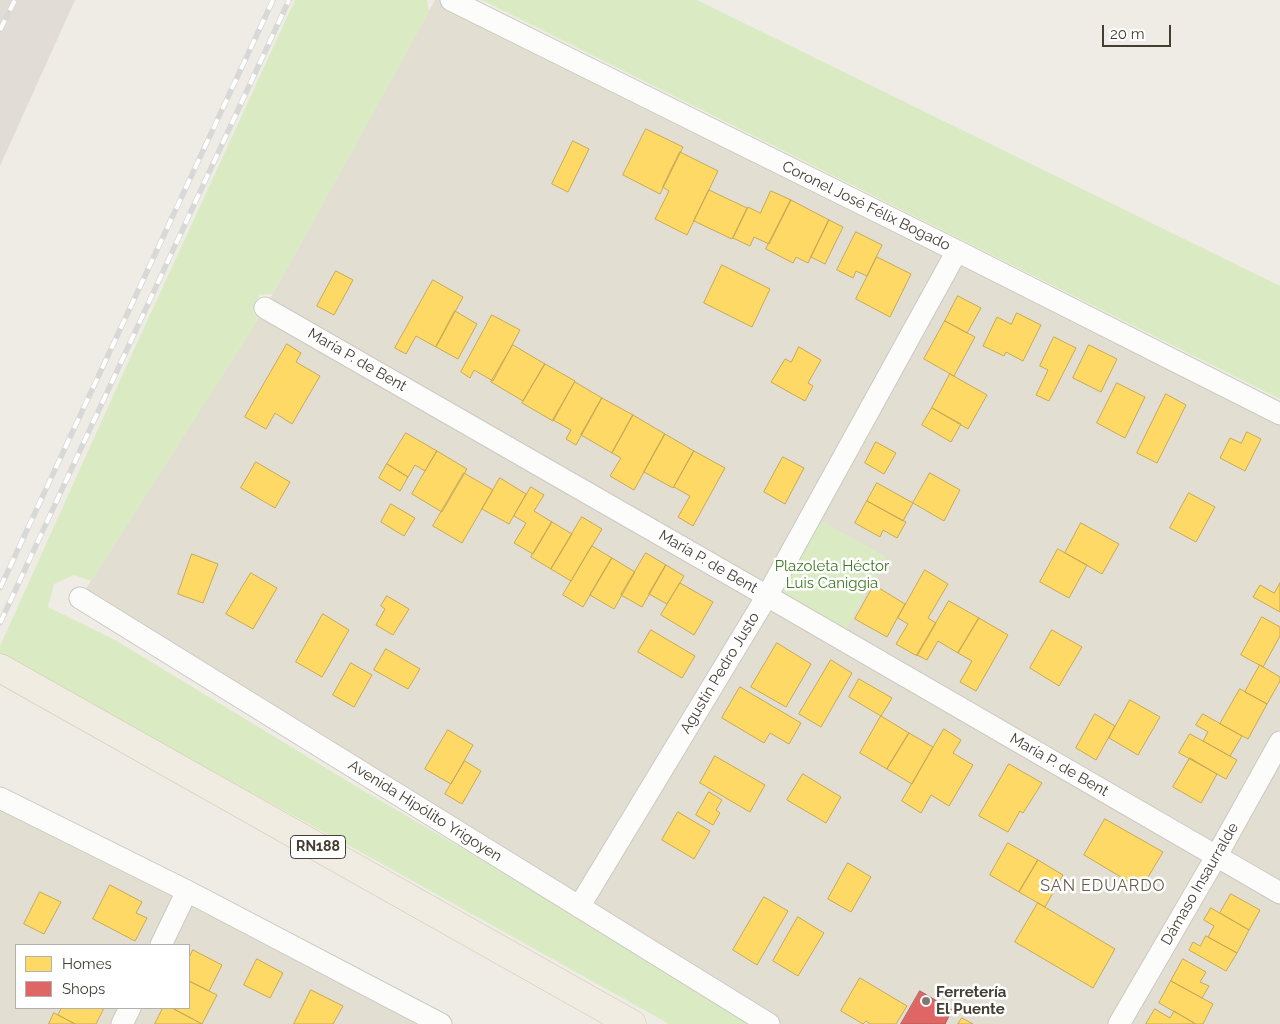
<!DOCTYPE html>
<html>
<head>
<meta charset="utf-8">
<style>
	body { margin:0 }
	#map { position:relative; width:1280px; height:1024px; overflow:hidden; background:#eeece5; font-family:Raleway,sans-serif }
	canvas { display:block }
	.legend { position:absolute; left:15px; top:944px; width:175px; height:65px; box-sizing:border-box; background:#fff; border:1px solid #b4b1ad; margin:0; padding:6px 9px; list-style:none; font-size:15px; color:#433d32 }
	.legend li { display:flex; align-items:center; gap:10px; height:25px }
	.legend b { width:25px; border:1px solid #b4b1ad }
	.scale { position:absolute; left:1102px; top:25px; width:69px; height:22px; box-sizing:border-box; border:2px solid #433d32; border-top:0; padding-left:6px; font-size:15px; line-height:18px; white-space:nowrap; color:#433d32; -webkit-text-stroke:4px #fff; paint-order:stroke }
</style>
</head>
<body>
<div id="map">
<canvas width="1280" height="1024"></canvas>
<ul class="legend">
<li><b style="height:14px;background:#ffd966"></b>Homes</li>
<li><b style="height:14px;background:#e06666"></b>Shops</li>
</ul>
<div class="scale">20 m</div>
</div>
<script>
const ctx = document.querySelector('canvas').getContext('2d');
ctx.lineJoin = 'round';
function paint(path, color) { ctx.fillStyle = color; ctx.fill(path, 'evenodd'); }
function stroke(path, color, width, dash) { ctx.strokeStyle = color; ctx.lineWidth = width; ctx.lineCap = dash ? 'butt' : 'round'; ctx.setLineDash(dash || []); ctx.stroke(path); }
function write(font, color, halo, rows, align = 'center') {
  ctx.font = font + ' Raleway,sans-serif'; ctx.lineWidth = 5; ctx.setLineDash([]); ctx.textBaseline = 'middle'; ctx.strokeStyle = halo; ctx.fillStyle = color; for (const [text, x, y, turn = 0] of rows) {
    ctx.save(); ctx.translate(x, y); ctx.rotate((+turn || 0) * Math.PI / 180); ctx.textAlign = isNaN(turn) ? turn : align; if (halo) ctx.strokeText(text, 0, 0); ctx.fillText(text, 0, 0); ctx.restore();
  }
}
const residential = new Path2D(`
	M435,0H451L1280,414V1024H769L80,598L265,308Z
	M0,810L441,1024H0ZM16,945H189V1008H16Z`);
const industrial = new Path2D(`
	M0,0H75L0,166Z`);
const green = new Path2D(`
	M295,0H427L429,12L273,294L259,295L253,312L258,320L91,581L74,575L54,584L48,607L115,640L359,788L552,901L753,1024H669L377,861L0,656V646L131,356Z
	M482,0H697L1280,286V399Z
	M818,519L886,557L846,630L778,592Z`);
const homes = new Path2D(`
	M646,129L683,147L660,194L623,175Z
	M573,141L589,149L568,192L552,184Z
	M680,152L718,171L687,235L655,219L669,191L663,187Z
	M709,190L747,208L732,239L694,221Z
	M771,191L791,200L769,244L754,237L750,246L733,238L748,207L760,213Z
	M791,200L829,220L808,263L796,257L793,263L766,249Z
	M829,220L843,227L825,264L811,257Z
	M856,232L882,245L867,276L856,271L853,278L837,270Z
	M877,257L911,274L890,317L856,299Z
	M722,265L770,289L752,327L704,303Z
	M336,271L353,280L334,315L317,306Z
	M433,280L463,297L436,347L416,336L406,354L395,348Z
	M958,296L981,308L967,333L945,321Z
	M455,311L477,324L458,359L436,347Z
	M1017,313L1041,325L1023,361L1006,352L1004,356L983,346L997,317L1011,324Z
	M492,315L520,330L493,381L474,370L470,378L461,372Z
	M945,321L975,337L954,376L924,359Z
	M1054,337L1076,348L1049,401L1036,395L1048,370L1040,366Z
	M287,344L301,353L296,362L320,376L292,424L275,413L266,429L245,417Z
	M513,345L545,364L523,401L491,382Z
	M1089,345L1117,359L1101,392L1073,378Z
	M799,347L821,360L808,383L813,386L805,401L771,382L785,359L791,362Z
	M545,364L575,381L553,421L522,403Z
	M950,374L987,395L968,429L932,408Z
	M575,382L602,398L576,445L566,439L571,430L553,420Z
	M1117,383L1145,397L1125,438L1097,423Z
	M1166,394L1186,405L1157,463L1137,453Z
	M602,398L633,415L612,453L581,435Z
	M932,408L961,424L951,442L922,425Z
	M633,415L665,434L634,490L610,476L621,458L612,453Z
	M1247,432L1261,439L1245,471L1220,458L1230,438L1241,443Z
	M406,433L437,451L425,471L415,465L408,477L387,464Z
	M665,434L694,451L673,488L644,472Z
	M876,442L896,453L884,474L865,463Z
	M437,451L467,469L442,512L412,494Z
	M694,451L725,468L693,526L678,517L690,496L674,487Z
	M783,457L804,468L785,504L764,492Z
	M256,462L290,482L275,508L241,488Z
	M387,464L408,477L400,491L379,478Z
	M464,473L493,490L462,543L433,526Z
	M930,473L960,490L944,521L913,503Z
	M500,478L526,494L509,524L482,509Z
	M877,483L913,503L903,521L867,501Z
	M531,487L544,495L534,511L552,522L533,554L514,543L526,523L514,516Z
	M1189,493L1215,507L1196,542L1170,528Z
	M867,501L906,522L897,538L883,530L880,537L855,523Z
	M391,504L415,518L404,536L381,522Z
	M582,517L602,529L571,581L551,569Z
	M552,522L572,534L551,569L531,557Z
	M1081,523L1119,544L1102,574L1065,553Z
	M592,546L612,558L583,607L563,595Z
	M1058,549L1087,565L1069,598L1040,582Z
	M646,553L666,565L642,607L621,595Z
	M192,554L218,564L203,603L178,594Z
	M612,558L635,572L614,609L590,595Z
	M666,565L684,576L667,604L649,594Z
	M925,570L948,584L928,618L936,623L917,656L896,644L908,624L898,618Z
	M251,573L277,588L253,629L226,614Z
	M680,583L713,602L694,635L661,615Z
	M1280,583V612L1253,597L1260,585L1274,593Z
	M874,585L905,604L887,637L855,619Z
	M387,596L409,609L393,635L376,625L385,609L381,606Z
	M949,601L979,618L958,653L938,641L927,660L917,655Z
	M323,614L349,630L322,677L296,662Z
	M1262,617L1280,627V636L1263,667L1241,655Z
	M979,618L1008,635L976,691L960,682L972,661L958,653Z
	M651,630L695,656L682,678L638,652Z
	M1052,630L1082,647L1059,686L1030,668Z
	M777,643L811,664L786,707L751,687Z
	M386,649L420,669L408,689L374,670Z
	M831,660L852,673L821,727L799,714Z
	M351,663L372,675L354,707L333,695Z
	M1260,665L1280,677V681L1267,704L1245,692Z
	M859,679L892,698L881,716L849,697Z
	M740,687L801,723L789,744L770,733L764,743L722,718Z
	M1240,689L1267,704L1248,739L1220,724Z
	M1130,700L1160,717L1138,755L1109,738Z
	M1095,714L1115,726L1096,760L1076,748Z
	M1203,714L1242,736L1230,756L1203,741L1208,732L1196,725Z
	M881,716L909,733L887,769L860,753Z
	M944,729L961,740L953,753L973,765L949,806L931,795L921,813L902,801Z
	M448,730L473,745L451,784L425,769Z
	M909,733L933,747L912,784L887,769Z
	M1190,734L1237,760L1226,779L1179,753Z
	M715,756L765,785L750,812L700,783Z
	M1190,758L1217,774L1201,803L1173,787Z
	M465,761L481,771L462,804L445,794Z
	M1009,764L1042,783L1023,813L1020,811L1008,832L979,816Z
	M803,774L841,797L826,823L787,800Z
	M709,792L722,800L716,810L720,813L713,825L696,815Z
	M678,812L710,831L694,859L662,840Z
	M1105,819L1163,852L1141,889L1084,855Z
	M1008,843L1038,860L1019,892L990,875Z
	M1038,860L1063,875L1045,907L1019,892Z
	M848,863L871,877L851,912L828,899Z
	M110,885L142,902L136,913L147,918L135,941L93,919Z
	M40,892L61,902L44,934L24,924Z
	M1231,894L1260,910L1249,930L1220,913Z
	M764,897L788,911L757,965L733,950Z
	M1038,903L1115,949L1093,988L1015,942Z
	M1211,908L1249,930L1237,953L1208,937L1214,926L1204,920Z
	M798,917L824,933L798,976L773,961Z
	M1206,936L1237,953L1226,971L1189,950L1193,942L1200,946Z
	M193,950L222,965L209,991L189,981V958Z
	M257,959L283,973L270,998L244,985Z
	M1183,959L1206,972L1200,982L1209,986L1202,998L1171,981Z
	M860,978L907,1006L896,1024H870L866,1021L863,1024L841,1011Z
	M189,981L217,995L202,1024L172,1008H189Z
	M1171,981L1213,1004L1203,1024H1196L1159,1003Z
	M311,990L343,1006L333,1024H294Z
	M62,1008H104L96,1024H75L58,1015Z
	M163,1008H172L202,1024H155Z
	M1155,1009L1170,1018L1174,1011L1194,1023L1193,1024H1146Z
	M54,1013L58,1015L75,1024H49Z
	M962,1018L973,1024H958Z`);
const shops = new Path2D(`
	M920,991L952,1010L945,1024H901Z`);
const minor = new Path2D(`
	M451,0L957,251L1280,414
	M265,308L767,596L1280,893
	M80,598L769,1024
	M0,798L187,891L441,1024
	M579,907L767,596L957,251
	M161,945L187,891
	M122,1024L130,1008
	M1119,1024L1216,857L1280,742`);
const primary = new Path2D(`
	M0,668L632,1024`);
const rail = new Path2D(`
	M0,30L15,0
	M0,588L273,0
	M0,623L289,0`);
const markers = [
	[926,1001,5,"#7f7a71"]
];
const shields = [
	[318,847,55]
];
const shieldNames = [
	["RN188",318,847]
];
const streetNames = [
	["Coronel José Félix Bogado",866,206,26],
	["María P. de Bent",357,360,30],
	["María P. de Bent",708,562,30],
	["Agustín Pedro Justo",720,673,-59],
	["María P. de Bent",1059,765,30],
	["Avenida Hipólito Yrigoyen",425,811,32],
	["Dámaso Insaurralde",1200,884,-60]
];
const parkNames = [
	["Plazoleta Héctor",832,566],
	["Luis Caniggia",832,583]
];
const poiNames = [
	["Ferretería",936,992],
	["El Puente",936,1009]
];
const neighbourhoodNames = [
	["SAN EDUARDO",1103,886]
];
paint(residential, '#e3ded2');
paint(industrial, '#e1ddd6');
paint(green, '#daebc3');
paint(homes, '#ffd966');
stroke(homes, '#c7aa56', 1);
paint(shops, '#e06666');
stroke(shops, '#b15a56', 1);
stroke(minor, '#ccc9c3', 23);
stroke(primary, '#d1c9b1', 29);
stroke(minor, '#fcfcfb', 21);
stroke(primary, '#f0ece1', 28);
stroke(rail, '#d8d8d7', 5.5);
stroke(rail, '#fff', 4, [11]);
for (const [x, y, r, color] of markers) { const dot = new Path2D(); dot.arc(x, y, r, 0, 2 * Math.PI); ctx.fillStyle = color; ctx.fill(dot); stroke(dot, '#fff', 2); }
for (const [x, y, w] of shields) { const box = new Path2D(); box.roundRect(x - w / 2, y - 11.5, w, 23, 4); ctx.fillStyle = '#fff'; ctx.fill(box); stroke(box, '#433d32', 1); }
write('bold 14px', '#433d32', null, shieldNames);
write('15px', '#433d32', '#fff', streetNames);
write('15px', '#3f7823', '#fff', parkNames);
write('bold 15px', '#433d32', '#fff', poiNames, 'left');
ctx.letterSpacing = '1px';
write('16px', '#675c49', '#fff', neighbourhoodNames);
ctx.letterSpacing = '0px';
</script>
</body>
</html>
